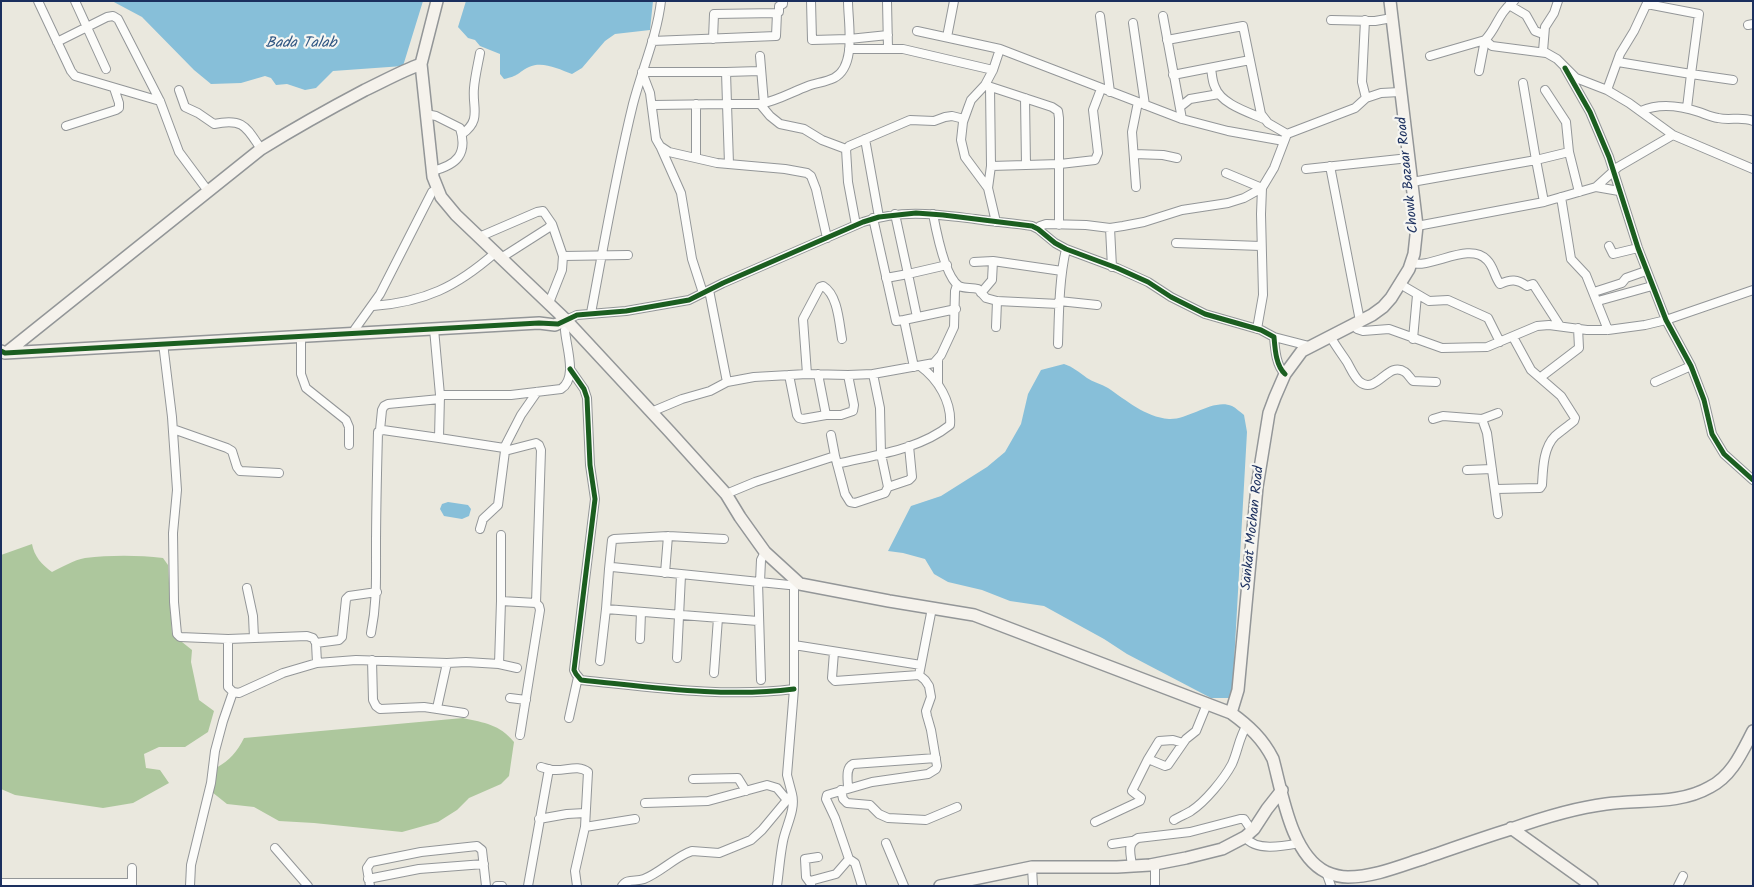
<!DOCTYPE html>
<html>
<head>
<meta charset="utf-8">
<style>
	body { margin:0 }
	#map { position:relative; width:1754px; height:887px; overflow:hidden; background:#eae8de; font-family:Kalam,sans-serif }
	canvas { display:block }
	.frame { position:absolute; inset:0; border:2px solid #1b2f5e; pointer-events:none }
</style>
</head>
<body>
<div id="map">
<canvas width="1754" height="887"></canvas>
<div class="frame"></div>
</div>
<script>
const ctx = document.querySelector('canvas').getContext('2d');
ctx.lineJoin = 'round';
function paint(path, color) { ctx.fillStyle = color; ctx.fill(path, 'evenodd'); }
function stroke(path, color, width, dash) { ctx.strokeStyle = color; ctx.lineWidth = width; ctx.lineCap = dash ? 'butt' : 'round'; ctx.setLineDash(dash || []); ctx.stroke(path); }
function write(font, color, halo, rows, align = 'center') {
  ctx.font = font + ' Kalam,sans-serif'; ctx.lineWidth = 4.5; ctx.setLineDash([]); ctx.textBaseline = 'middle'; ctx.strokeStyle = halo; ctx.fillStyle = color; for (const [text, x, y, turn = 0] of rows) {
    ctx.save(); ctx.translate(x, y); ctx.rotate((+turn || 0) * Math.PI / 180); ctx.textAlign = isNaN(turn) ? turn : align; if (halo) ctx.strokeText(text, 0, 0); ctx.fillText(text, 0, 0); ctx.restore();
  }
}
const forest = new Path2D(`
	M32,544C34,556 42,565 52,572C62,567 74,560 85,558C110,555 138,555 163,558L168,565L172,634L192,650L191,662L199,700L214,711L208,732L185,747H159L144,754L146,768L160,770L169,783L133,803L103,808L15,795L1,789V555Z
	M463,718C485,723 499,724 514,742L509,776L501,784L469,798L457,810L438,822L402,832L314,823L279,821L254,807L227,804L212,792L216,768C230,760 237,752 244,738Z`);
const water = new Path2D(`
	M112,1H423L403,66L333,71L316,88L305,90L287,84L276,85L271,78L265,76L241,83L211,84L194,70L142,17Z
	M466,1H653L650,30L615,34L605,41L582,68L572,74C558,69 543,61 529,67C517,73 519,76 504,79L500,74V54L480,46L475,40L468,38L458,27Z
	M1064,364C1073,367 1079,372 1087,378C1093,382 1101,384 1108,388C1126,400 1145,417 1169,419C1189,420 1213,398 1232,406C1236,408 1240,412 1244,415L1247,432L1232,698H1211L1127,654L1104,639L1044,606L1010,601L982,590L948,582L934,574L925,559L903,553L888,551L911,506L941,496L987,467L1005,452L1021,424L1028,394L1041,370Z
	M448,502L468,505L471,509L469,516L462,519L444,516L440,509L442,504Z`);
const street = new Path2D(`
	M38,1L71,71L75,76L160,101
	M75,1L106,69
	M811,1L812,40L849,39L888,35
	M887,1L888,48
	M1558,1L1554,13L1545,27L1543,51L1557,59L1576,78L1607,90L1629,103L1673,135
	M1509,5L1526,15L1535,31L1543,34
	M1100,16L1110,92
	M1163,16L1182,119
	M1331,20L1375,21L1392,18
	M1365,20L1362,82L1366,98L1381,93L1400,92
	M1133,23L1145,105
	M1748,25L1753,24
	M917,31L1000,49L1182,119L1228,131L1284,141
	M947,37L954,1
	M713,39L714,14L777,13
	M1167,40L1243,26L1261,114L1268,123L1287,134
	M1485,40L1492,46L1546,53
	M652,41L776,36L777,13L779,12V6L783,4V1
	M57,42L107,17L113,16L118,19L160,101L179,152L208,191
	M849,49H903L993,70
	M760,56L764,104
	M1430,56L1485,40C1497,28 1498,13 1514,1
	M1618,62L1691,74L1699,14L1647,4
	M1211,68C1212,74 1212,81 1215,87C1221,104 1248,112 1264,119
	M1565,68L1590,112L1609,157L1638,248L1666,320L1691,366L1704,400L1712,434L1724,454L1753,480
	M1479,71L1485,40
	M726,72L760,71
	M1173,75L1250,60
	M985,85L1052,107L1058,111L1059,118V225
	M179,90L185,107L198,113L214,124C244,118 246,127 261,149
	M1545,90L1566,122L1569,152L1579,192
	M1607,90L1620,54L1634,31L1648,1
	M1025,98L1026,165
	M696,104V158
	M760,104C777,101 792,92 808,86C816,83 826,82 834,78C857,66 848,23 848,1
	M653,105L727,104L729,164
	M1180,107L1190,99L1219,94
	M1687,108L1691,74L1733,80
	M1641,111C1659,103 1681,106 1699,112C1705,114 1711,117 1718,118C1730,121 1741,116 1753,121
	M426,114L436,116L460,128C468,154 457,165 432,171
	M66,126L116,110L119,108V103L114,88
	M462,134C482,120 472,108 474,88C475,76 478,64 480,53
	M865,139L879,217
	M661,148L681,193L692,259L703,293
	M1134,154L1163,155L1177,158
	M991,166L1060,164L1095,160L1098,153L1093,110L1101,89
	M1330,166L1360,321
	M1306,169L1409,158
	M1226,173L1262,188L1274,168L1287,134L1355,108L1366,98
	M1412,182L1536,160L1523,83
	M1136,187L1132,132L1138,102
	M1596,187L1619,191
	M988,188L991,166L990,87
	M1561,197L1571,259L1586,275L1608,330
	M1544,202L1536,160L1569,152
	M933,214C936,230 945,277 959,286C965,289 972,287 978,289L986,298L997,301L1059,304
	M873,218L896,321L904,320L914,367
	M996,222L988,188L965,157L961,140L963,122L968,108L971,100L985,85L993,70L1000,49
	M856,225L848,182L846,149L849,146L910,120L934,121L945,117L952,116L964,119
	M1417,226L1544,202L1596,187L1618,167L1673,135L1753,169
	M1110,228L1112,267
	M1038,229L1040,226L1046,224L1086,225L1110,228L1123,226L1144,222L1182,210L1228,203L1244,198L1262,188L1261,214L1263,295L1257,329
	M479,237L537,212L543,211L552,224L548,228L501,258
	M827,238L816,189L811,176L807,173L785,169L717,163L669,152L660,146L656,139L650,93L642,72H726L727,104H760L770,116L780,124L804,129L822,140L846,149
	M1176,243L1261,246
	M1609,246L1613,254L1638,248
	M563,256L628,255
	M974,262L993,261
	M1411,263C1432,269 1469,241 1487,260C1494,267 1494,276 1500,284C1511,279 1517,279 1527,286L1533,284L1560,326
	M886,278L908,274L895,214
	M1400,284L1429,301L1448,300L1488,318L1500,342
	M709,290L727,382L754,377L807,374L848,375L873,374L934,363L941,355L954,327L955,291L957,285
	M1594,292L1622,283L1626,278L1646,271
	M981,293L992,280L993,261L1062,271
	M1059,301L1097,305
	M1598,301L1652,286
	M549,303L562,270L563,256L552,224
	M373,306C425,302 456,287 495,253
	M591,313C604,244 616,173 633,104C642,69 657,36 661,1
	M917,317L908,274L947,265
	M566,320L577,315L626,311L689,300L723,283L863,222C903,209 934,214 975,219C994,222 1013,223 1032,226L1038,229L1055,243L1066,249L1117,268L1148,282L1171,297L1205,314L1261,330L1274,337C1275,349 1276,366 1285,374
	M904,320L956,309
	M1354,324L1357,329L1363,331L1389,329L1442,348L1487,347L1537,326L1549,325L1587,330H1608L1645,325L1666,320L1753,290
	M996,327L997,301
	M355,333V329L380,294L432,192L437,189
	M301,336V374L306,388L346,420L349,427V445
	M1330,336C1335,345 1341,353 1347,362C1351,369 1354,377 1360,382C1377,395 1388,360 1405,372C1408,374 1410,378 1413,381L1436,382
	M1274,337L1309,346
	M1413,339L1417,295
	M163,343L172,417L177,490L173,533L174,602L177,634L180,637L228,639L307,636L313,638L316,643L317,663
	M1058,344C1059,312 1059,280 1066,249
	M570,369L584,389L587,398L590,465L595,499L574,670L576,674L581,680C651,687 724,698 794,689
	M807,374L803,319L820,287L823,286C838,295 839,322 842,339
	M818,374L826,415
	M789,375L797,415L799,418L803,419L826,415H841L853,411L854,405L848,375
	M1541,377L1579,348L1578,328
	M1655,382L1691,366
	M938,383V359
	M440,395H511L561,389C578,378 566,347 565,330
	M651,412L682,399L710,391L727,382
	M1433,419L1443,416L1482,419L1487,433L1498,514
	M1482,419L1498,413
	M173,429L227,448L232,451L237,467L240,471L279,473
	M380,430L382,410L384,406L388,404L440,399
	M439,438L504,448L505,451L498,505L483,519L480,529
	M504,448L521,415L537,392
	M835,456L845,494L850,502L855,503L885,493L888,487L881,454L880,408L873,374
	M837,464C874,455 919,450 950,425C952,402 938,379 920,366
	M1467,470L1492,469
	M888,487L909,480L912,477L909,446
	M1496,489L1540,488L1542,485C1543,469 1543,448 1555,436C1561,431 1568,426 1574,421L1575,418L1561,396L1531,370L1513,337
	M726,494L755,482L835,456L831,435
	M501,535V601L536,603L541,450L539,445L536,443L505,451
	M609,569L612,540L614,539L668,536L724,539
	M665,573L668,536
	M758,582L761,680
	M760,582L761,560L765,552
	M247,588L253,616L254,638
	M606,609L758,621
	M371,633C377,603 376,579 376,548C376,510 377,471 378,432L383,430L439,438L440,395L434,329
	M228,639V687L233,692L239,693L283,673L317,663L356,660L447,663L466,662L499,664L517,668
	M640,639L641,612
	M316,643L339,640L342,637L346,599L349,596L377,592
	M794,645L921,665
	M834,652L832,678L835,681L919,675L932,608
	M677,658L681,575
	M372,660L373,700L376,706L380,709L424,707L464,713
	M600,661L606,609L609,569L612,567L789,585L798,584
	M499,664L501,601
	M714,673L718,618
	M510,698L526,700
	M437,708L447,663
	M569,718L578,677
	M520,735L540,610L539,606L536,603
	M1148,759L1159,741L1173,740L1183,743
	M541,767C545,768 550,770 554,770C566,771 578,764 588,772L585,827
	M693,779L738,778L746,791
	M848,788C848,780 845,768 853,764L936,758
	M841,790L843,799L847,803L870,805L879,814L888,818L926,820L957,807
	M645,803L708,801L767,785L777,788L787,800
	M539,819L567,814L585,813
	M1174,820C1179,817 1186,814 1191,811C1205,802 1224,779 1232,764C1238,751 1239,737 1247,725
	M1095,822L1140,801L1141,798L1132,791L1148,759L1165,766L1168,765L1186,739L1196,731L1207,704
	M1245,837C1256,852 1284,846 1300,843
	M886,843L904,886
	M1112,844L1132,841
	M275,848L308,886
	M849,859L835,818L826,799L827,795L872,782L928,774L936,769L937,766L931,730L927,716L926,711L931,697L929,686L925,680L919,675
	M1155,864V886
	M1132,866C1131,854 1126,844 1138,838L1190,832L1240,819H1244L1252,831
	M1032,867L1033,886
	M132,868V886
	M1326,872L1331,886
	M368,879L419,869L484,864
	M810,881L836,874L849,859L855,863L862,886
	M1,883H132
	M811,884L806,877L805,859L818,857
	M190,886L191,865L211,783L215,751L223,721L233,692
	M370,886L367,868L371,862L421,852L477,846L482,850L486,886
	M497,886H502
	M528,886L549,769
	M577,886L575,871L585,827L635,819
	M622,886C627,878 636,882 644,879C659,873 672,860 687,853L692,851L719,853L751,840L762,830L792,794L787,775L794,689V585
	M777,886C779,871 780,856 783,841C786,826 796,809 792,794
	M1678,886L1683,876`);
const secondary = new Path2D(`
	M437,1L421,64L433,177L441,197L456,215L566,320L670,432L726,494L740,517L765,552L800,584L889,601L974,615L1231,713C1249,726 1263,739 1273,759C1282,792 1291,855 1326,872C1333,875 1340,877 1348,877C1374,877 1400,866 1425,858C1454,848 1482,838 1511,829C1542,818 1574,808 1606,804C1640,799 1679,805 1710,787C1732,776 1742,752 1753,731
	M1,351L5,353L539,323L555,325L566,320
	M6,353L261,149C295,128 329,109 365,90C384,81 402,71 421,64
	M1231,713L1238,690L1257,487L1269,413L1275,397L1285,374L1302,351L1372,315L1383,307L1391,298L1409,269L1414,254L1417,226L1390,1
	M1511,828L1592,886
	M940,886L1032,867H1117L1150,865L1186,858L1222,849L1245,837L1254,829L1267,809L1282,790`);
const cycleway = new Path2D(`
	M1565,68L1590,112L1609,157L1638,248L1666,320L1691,366L1704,400L1712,434L1724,454L1753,480
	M1,351L5,353L539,323L558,324L577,315L626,311L689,300L723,283L863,222L879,217L916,213L943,215L1032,226L1038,229L1055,243L1066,249L1117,268L1148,282L1171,297L1205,314L1261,330L1274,337C1275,349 1276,366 1285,374
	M570,369L584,389L587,398L590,465L595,499L574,670L576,674L581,680C651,687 724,698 794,689`);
const streetNames = [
	["Chowk Bazaar Road",1409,175,-96],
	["Sankat Mochan Road",1254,528,-84]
];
const waterNames = [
	["Bada Talab",301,44]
];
paint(forest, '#adc79d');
paint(water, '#87bfd9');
stroke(street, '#939698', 10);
stroke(secondary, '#939698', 14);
stroke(street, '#fcfcfa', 8);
stroke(secondary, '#f5f2ec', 11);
stroke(cycleway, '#1b5e20', 5);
write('14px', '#1b2f5e', '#f6f6f2', streetNames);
write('italic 15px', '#2f5582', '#f6f6f2', waterNames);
</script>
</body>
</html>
